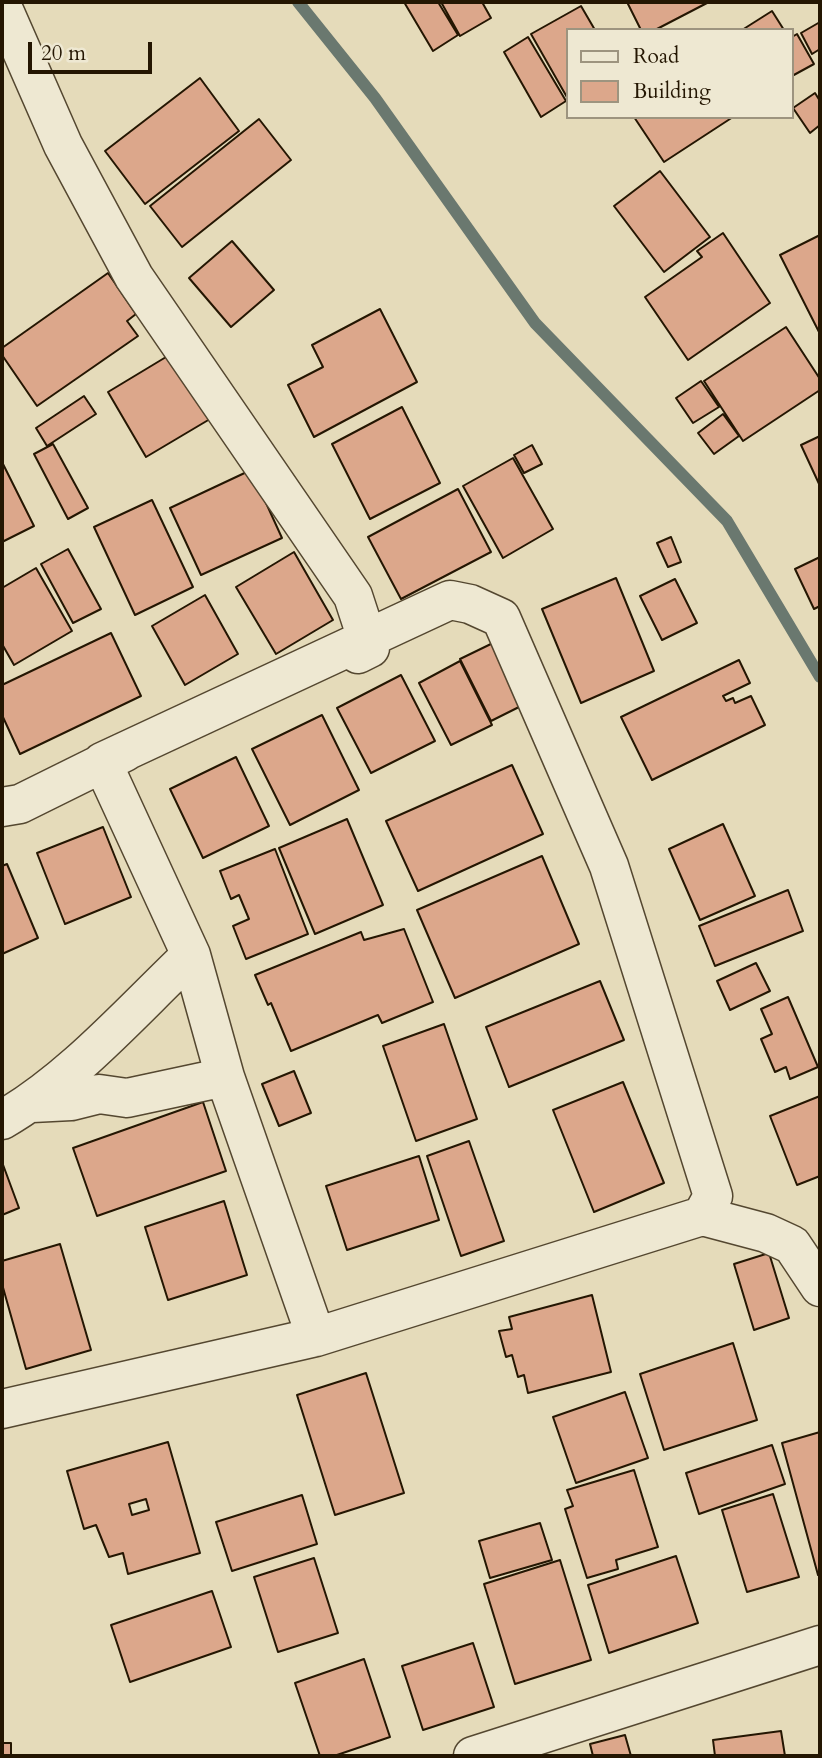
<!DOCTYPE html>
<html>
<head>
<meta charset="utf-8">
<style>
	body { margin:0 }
	#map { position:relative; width:822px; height:1758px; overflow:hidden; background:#e5dbba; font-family:Cardo,serif }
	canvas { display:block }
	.frame { position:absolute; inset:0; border:4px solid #241602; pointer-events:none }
	.legend { position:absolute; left:566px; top:28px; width:228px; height:91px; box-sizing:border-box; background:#eee8d2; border:2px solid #9d947f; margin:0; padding:9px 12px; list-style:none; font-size:21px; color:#241602 }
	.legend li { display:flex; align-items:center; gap:14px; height:35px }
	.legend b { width:35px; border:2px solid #9d947f }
	.scale { position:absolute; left:28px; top:42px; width:124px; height:32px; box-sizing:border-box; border:4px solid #241602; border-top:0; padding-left:9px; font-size:21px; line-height:24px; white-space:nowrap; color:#241602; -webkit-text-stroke:5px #eee8d2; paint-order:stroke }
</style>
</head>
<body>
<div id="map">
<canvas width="822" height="1758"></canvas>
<div class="frame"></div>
<ul class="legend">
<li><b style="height:9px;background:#eee8d2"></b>Road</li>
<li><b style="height:19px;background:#dca78b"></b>Building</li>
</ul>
<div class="scale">20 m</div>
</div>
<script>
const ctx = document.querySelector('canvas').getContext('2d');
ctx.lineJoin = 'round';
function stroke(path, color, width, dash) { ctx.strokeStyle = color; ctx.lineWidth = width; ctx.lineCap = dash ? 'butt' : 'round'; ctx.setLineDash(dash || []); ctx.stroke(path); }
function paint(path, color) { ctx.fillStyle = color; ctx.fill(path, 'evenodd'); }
const stream = new Path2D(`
	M298,2L375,98L535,323L727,521L820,677`);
const building = new Path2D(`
	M404,2H438L458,35L433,51Z
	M441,2H482L491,18L460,36Z
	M627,2H707V3L655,30H641Z
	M581,6L595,30H568V99L531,34Z
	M772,11L784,30H742Z
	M820,22V49L812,54L801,33Z
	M797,34L814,64L792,76V37Z
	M528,37L566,101L541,117L504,52Z
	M200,78L239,131L145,204L105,151Z
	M815,93L820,101V125L810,133L793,108Z
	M634,117H733L664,162Z
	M259,119L291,160L182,247L150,206Z
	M660,171L710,237L664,272L614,206Z
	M723,233L770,303L688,360L645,297L702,257L697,251Z
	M820,235V331L819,332L780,255Z
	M232,241L274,290L231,327L189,278Z
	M108,273L136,314L127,321L138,336L37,406L2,355V348Z
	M380,309L417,382L314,437L288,385L323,367L312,345Z
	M786,327L820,379V390L743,441L704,381Z
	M171,354L210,419L146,457L108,392Z
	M701,381L719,407L693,423L676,398Z
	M84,396L96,414L47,446L36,428Z
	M402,407L440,483L370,519L332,444Z
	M723,414L739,436L714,454L698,433Z
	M820,436V486L801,445Z
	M53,444L88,508L68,519L34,454Z
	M532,445L542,464L524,473L514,455Z
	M513,458L553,529L503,558L463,486Z
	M3,464L34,526L2,542V465Z
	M251,470L282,538L201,575L170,508Z
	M458,489L491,552L401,599L368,537Z
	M152,500L193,587L135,615L94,527Z
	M671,537L681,562L668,567L657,543Z
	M68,549L101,609L73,623L41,564Z
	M294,552L333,620L276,654L236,587Z
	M820,557V606L814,609L795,569Z
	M36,568L72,631L14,665L2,644V588Z
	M616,578L654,671L581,703L542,609Z
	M675,579L697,623L662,640L640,596Z
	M205,595L238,654L185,685L152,626Z
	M111,633L141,696L20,754L2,715V685Z
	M495,642L525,704L491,721L460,659Z
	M739,660L750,683L723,696L726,701L733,698L735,703L751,696L765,725L652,780L621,717Z
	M460,661L492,725L451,745L419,683Z
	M401,675L435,741L371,773L337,708Z
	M322,715L359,790L290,825L252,749Z
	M236,757L269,826L203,858L170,789Z
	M512,765L543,834L418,891L386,821Z
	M347,819L383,905L315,934L279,848Z
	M723,824L755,896L700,920L669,849Z
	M103,827L131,897L65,924L37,853Z
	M275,849L308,934L246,959L233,926L249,919L239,895L231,899L220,871Z
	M542,856L579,944L455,998L417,910Z
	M7,864L38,938L2,954V866Z
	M788,890L803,931L715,966L699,926Z
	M404,929L433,1002L382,1023L378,1015L291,1051L271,1003L268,1005L255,975L361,932L364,940Z
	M756,963L770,991L730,1010L717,981Z
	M600,981L624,1040L509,1087L486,1027Z
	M788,997L818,1067L790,1079L786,1067L775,1072L761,1039L772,1034L761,1009Z
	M444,1024L477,1119L416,1141L383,1046Z
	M294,1071L311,1113L279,1126L262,1084Z
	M623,1082L664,1183L594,1212L553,1110Z
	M820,1096V1176L797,1185L770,1116Z
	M203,1102L226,1171L97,1216L73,1148Z
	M469,1141L504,1241L461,1256L427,1156Z
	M419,1156L439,1220L347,1250L326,1186Z
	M2,1162L19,1208L2,1215Z
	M224,1201L247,1275L168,1300L145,1227Z
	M60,1244L91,1350L26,1369L2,1284V1261Z
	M769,1253L789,1318L754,1330L734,1264Z
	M592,1295L611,1372L528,1393L524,1375L518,1377L512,1355L506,1357L499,1331L512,1329L509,1317Z
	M733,1343L757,1420L664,1450L640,1374Z
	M366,1373L404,1493L335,1515L297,1395Z
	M625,1392L648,1458L576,1483L553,1417Z
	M820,1432V1574L818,1575L782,1443Z
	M168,1442L200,1553L128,1574L123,1553L109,1557L96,1525L84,1529L67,1471ZM146,1499L149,1510L132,1515L129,1504Z
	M772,1445L785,1484L699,1514L686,1473Z
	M634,1470L658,1547L616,1560L618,1569L587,1578L565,1509L573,1506L567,1490Z
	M773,1494L799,1577L747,1592L722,1510Z
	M302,1495L317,1544L232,1571L216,1522Z
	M540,1523L552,1560L490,1578L479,1541Z
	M676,1556L698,1623L609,1653L588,1585Z
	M314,1558L338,1633L278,1652L254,1577Z
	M560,1560L591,1660L515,1684L484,1584Z
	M212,1591L231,1647L130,1682L111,1625Z
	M473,1643L494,1707L423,1730L402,1666Z
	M364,1659L390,1737L334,1756H320L295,1683Z
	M781,1731L785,1756H715L713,1740Z
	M625,1735L631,1756H593L590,1744Z
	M2,1743H11V1756H2Z`);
const minor = new Path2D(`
	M2,6L63,145L134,277L353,596L370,648L358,654
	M2,807L20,804L125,752
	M32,1103L71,1101L99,1094L127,1098L225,1077
	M2,1120C73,1079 131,1012 191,955
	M316,1337L225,1077L191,955L102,762L450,600L470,604L501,618L609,866L713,1196L702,1216
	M2,1409L316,1337L702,1216L766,1233L792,1245L820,1287
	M473,1756L820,1645`);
stroke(stream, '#6a786f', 12);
paint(building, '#dca78b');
stroke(building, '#241602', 2);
stroke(minor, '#544730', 41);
stroke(minor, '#eee8d2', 38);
</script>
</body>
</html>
